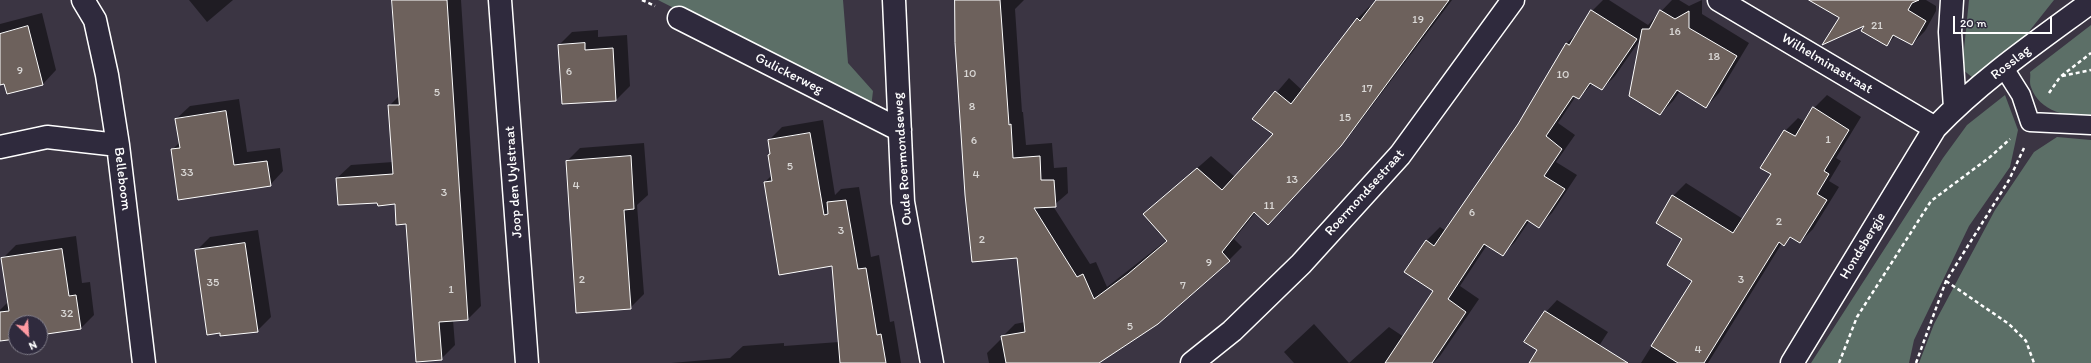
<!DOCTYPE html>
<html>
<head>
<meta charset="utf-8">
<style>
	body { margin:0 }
	#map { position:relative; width:2091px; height:363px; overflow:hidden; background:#3b3543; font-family:Itim,sans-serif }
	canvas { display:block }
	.north { position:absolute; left:8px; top:315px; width:40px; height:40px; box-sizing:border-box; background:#2f2a3d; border:1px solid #827f8b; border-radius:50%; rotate:155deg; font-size:11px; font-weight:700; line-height:16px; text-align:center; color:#fff }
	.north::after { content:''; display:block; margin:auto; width:14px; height:18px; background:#ff9aa2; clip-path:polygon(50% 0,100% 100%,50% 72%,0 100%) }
	.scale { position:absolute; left:1953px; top:16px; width:99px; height:18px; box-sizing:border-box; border:2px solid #fff; border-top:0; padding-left:5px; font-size:12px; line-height:14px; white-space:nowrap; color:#fff; -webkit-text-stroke:3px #2f2a3d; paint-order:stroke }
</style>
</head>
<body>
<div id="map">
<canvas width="2091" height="363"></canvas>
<div class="north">N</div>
<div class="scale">20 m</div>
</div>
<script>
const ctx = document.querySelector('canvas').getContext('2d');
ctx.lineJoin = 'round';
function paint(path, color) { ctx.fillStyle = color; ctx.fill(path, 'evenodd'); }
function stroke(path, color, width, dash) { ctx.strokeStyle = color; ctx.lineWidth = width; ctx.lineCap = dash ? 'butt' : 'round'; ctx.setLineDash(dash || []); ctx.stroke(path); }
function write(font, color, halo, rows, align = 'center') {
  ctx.font = font + ' Itim,sans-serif'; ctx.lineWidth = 4; ctx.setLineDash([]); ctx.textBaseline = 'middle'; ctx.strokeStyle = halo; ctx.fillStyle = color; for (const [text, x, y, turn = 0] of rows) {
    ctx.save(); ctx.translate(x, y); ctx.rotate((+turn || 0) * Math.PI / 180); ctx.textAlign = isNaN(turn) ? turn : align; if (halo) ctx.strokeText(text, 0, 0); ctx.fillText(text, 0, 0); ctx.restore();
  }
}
const green = new Path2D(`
	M658,0H843L848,63L873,91L871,108Z
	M1969,0H2054L2027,34L1973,78L1962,69Z
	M2091,25V118C2069,117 2039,112 2031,87C2029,82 2031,77 2030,72Z
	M2005,95L2018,130L2010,167L1969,226L1914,340L1909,363H1811L1943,158L1967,125Z
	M2057,137L2091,140V363H1919L1934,324L1995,210L2034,152Z`);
const shadow = new Path2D(`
	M189,0H233L207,22Z
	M391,0H461L481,306L468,319L453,320L455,345L441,359L407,223L396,203L378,202L337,178L351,165L393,162L389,106L399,96Z
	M957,0H1024L1015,9L1022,112H1023L1026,145L1052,143L1054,168L1067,167L1068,193L1053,206L1090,264L1096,262L1107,287L1167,240L1145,214L1211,156L1235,177L1274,134L1254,119L1289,78L1303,91L1357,19L1370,6L1372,7L1378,0H1452L1353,131L1281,211L1268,224L1256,212L1234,239L1242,247L1229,260L1097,363H989L987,353L1000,340H1003L1002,337L1015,324L1025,322L1018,257Z
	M1603,0H1609L1648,25L1672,0H1679L1689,6L1702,0V14L1749,43L1719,93L1706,107L1680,91L1673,101L1660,114L1642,37L1615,76L1602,89L1593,83L1579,98L1576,96L1558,123L1575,135L1556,162L1577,175L1552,213L1539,226L1530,220L1515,242L1502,255L1487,245L1460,286L1479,299L1440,356L1433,363H1294L1284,352L1314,324L1349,363L1389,327L1404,337L1435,291L1406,271L1427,240L1440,227L1446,231L1518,125L1566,44L1578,32L1592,11Z
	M1834,0H1926L1936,6V11L1925,31L1912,44L1896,35L1887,45L1866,23L1840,17Z
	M42,13L56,70L43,84H0V24Z
	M598,30V37L627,35L630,86L616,100L563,103L559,45L572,32Z
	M1827,95L1861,117L1836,158L1841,161L1829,181L1839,187L1813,229L1800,242L1792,237L1784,245L1782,243L1708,363H1641L1693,280L1673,196L1686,183L1743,219L1772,174L1785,131L1798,118L1805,122L1814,108Z
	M239,99L247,152L280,148L283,171L270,185L172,150L180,142L176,119L190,106Z
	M823,120L835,195L841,189L859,187L871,257L879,255L890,322L894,321L901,363H671L730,358L743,346L784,343V346L839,342L833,265L765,182L772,175L769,155L771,153L769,140L782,127Z
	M644,143L648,195L637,205L644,294L630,308L567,161L580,148Z
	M258,230L271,317L257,331L196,251L210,237Z
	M76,236L82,283L90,282L94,315L81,328L40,334V323H16V338L0,332V310L8,302L2,259L16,245Z
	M1557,300L1608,332L1588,363H1541L1538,350L1546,312Z`);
const building = new Path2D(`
	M392,0H447L468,320L439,322L442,360L416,362L406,224L396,225L395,204L378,206L377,203L338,205L336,178L393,174L388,105H399Z
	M955,0H1000L1009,125L1011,124L1013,158L1040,156L1041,180H1054L1056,207L1034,208L1077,277L1083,274L1094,299L1128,274L1167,241L1143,214L1197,168L1222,190L1273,134L1252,119L1275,91L1291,104L1357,18L1360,21L1376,0H1449L1341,146L1268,225L1254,212L1222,252L1230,261L1158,324L1099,363H1006L1001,336L1025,332L1017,258L972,262L965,195L955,43Z
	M1809,0H1919L1912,3L1908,10L1926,21L1912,45L1893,35L1887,46L1861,31L1864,26L1822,45L1839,18Z
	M1591,10L1637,39L1602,90L1590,83L1579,99L1573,96L1546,136L1562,149L1544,176L1565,189L1539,228L1527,220L1503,256L1484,244L1448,299L1466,312L1432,363H1385L1433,291L1404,272L1426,240L1434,246L1518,124L1566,43L1569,45Z
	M1660,10L1675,19L1689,11V28L1737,56L1706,108L1677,90L1660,115L1629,96L1642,29H1649Z
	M28,26L43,85L7,94L4,84L0,85V34Z
	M585,43V50L613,48L616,101L562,104L558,45Z
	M1813,107L1849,130L1824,171L1829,174L1817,194L1827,200L1800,243L1790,237L1784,246L1779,242L1704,363H1678L1651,346L1692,281L1667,265L1682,239L1656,223L1672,195L1733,233L1771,174L1760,168L1784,130L1795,136Z
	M226,111L234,165L267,161L271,186L178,200L171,149L180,148L175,119Z
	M810,133L824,215L828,214L827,202L846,200L858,269L866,268L877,335L881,334L886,363H840L832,266L779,275L764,182L772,181L768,155L770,154L768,140Z
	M631,156L634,209L624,210L631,309L576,313L566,161Z
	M245,243L258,332L220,336V333L207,335L195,250Z
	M62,249L69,296L76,295L81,329L40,335V323H16V339L0,341V312L9,311L1,258Z
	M1545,311L1628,363H1529L1537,350L1524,342Z`);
const path = new Path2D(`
	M642,0L655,6
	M2062,76L2091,70
	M2049,93L2060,77L2091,53
	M1946,281L2009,324L2026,341L2034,363
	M1839,363L1857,317L1931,201L1990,157L2010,139
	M1916,363L1946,281L2009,180L2024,148`);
const lane = new Path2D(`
	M2004,68L2021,95L2030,122L2091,125`);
const street = new Path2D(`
	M83,0L95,20L107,75L118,145L144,363
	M500,0L527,363
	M894,0L903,202L932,363
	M1719,0L1935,128
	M1952,0L1950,32L1955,108
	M679,18L900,130
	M0,147L47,137L118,145
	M1192,363L1232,331L1301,264L1400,155L1513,0
	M1792,363L1935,128C1981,80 2038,41 2091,2`);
const numberNames = [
	["19",1418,20],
	["21",1877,26],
	["16",1675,32],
	["18",1714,57],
	["9",20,71],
	["6",569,72],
	["10",970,74],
	["10",1563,75],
	["17",1367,89],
	["5",437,93],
	["8",972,107],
	["15",1345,118],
	["1",1828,140],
	["6",974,141],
	["5",790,167],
	["33",187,173],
	["4",976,175],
	["13",1292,180],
	["4",576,186],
	["3",444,193],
	["11",1269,206],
	["6",1472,213],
	["2",1779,222],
	["3",841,231],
	["2",982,240],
	["9",1209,263],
	["2",582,280],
	["3",1741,280],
	["35",213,283],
	["7",1183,286],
	["1",451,290],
	["32",67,314],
	["5",1130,327],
	["4",1698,350]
];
const streetNames = [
	["Rosslag",2011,63,-38],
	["Wilhelminastraat",1827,64,31],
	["Gulickerweg",789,74,27],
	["Oude Roermondseweg",903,159,-94],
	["Belleboom",122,179,83],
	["Joop den Uylstraat",514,182,-94],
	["Roermondsestraat",1365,193,-48],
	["Hondsbergje",1863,246,-59]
];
paint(green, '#5c6f67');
paint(shadow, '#0007');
paint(building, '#6d615c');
stroke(building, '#fff', 1);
stroke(lane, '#fff', 21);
stroke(street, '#fff', 25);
stroke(path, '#fff', 2.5, [4, 3]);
stroke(lane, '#2f2a3d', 18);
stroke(street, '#2f2a3d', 22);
write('12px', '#dad8d6', null, numberNames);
write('14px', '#fff', '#2f2a3d', streetNames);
</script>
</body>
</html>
